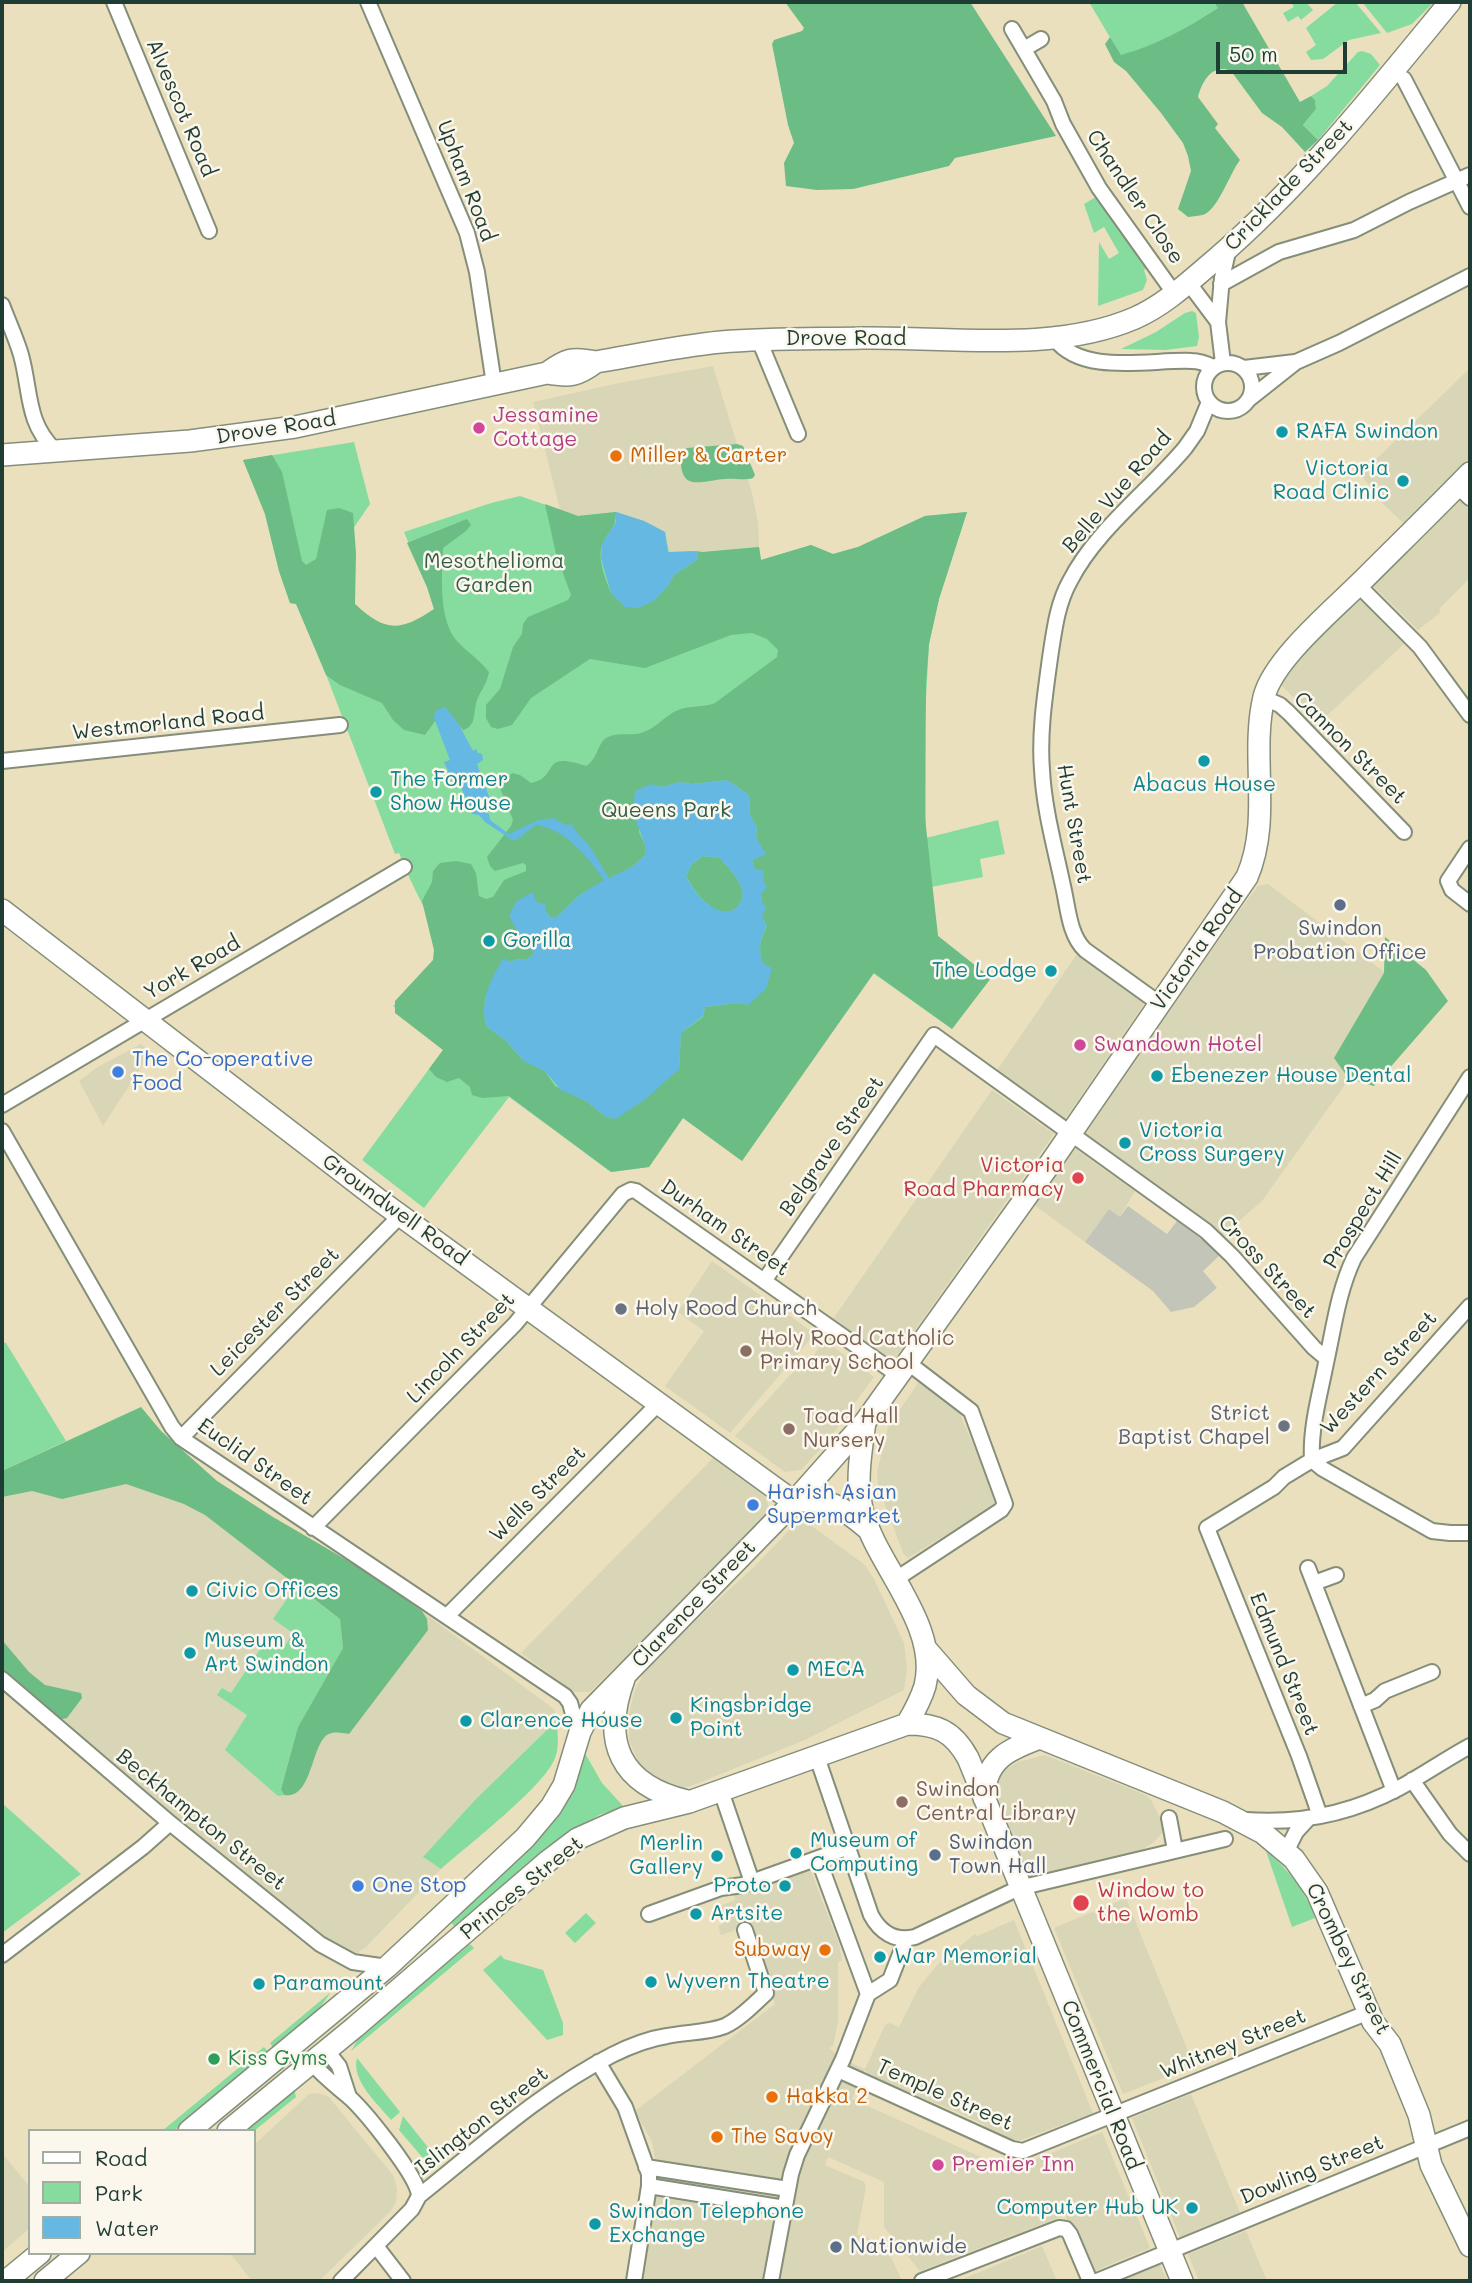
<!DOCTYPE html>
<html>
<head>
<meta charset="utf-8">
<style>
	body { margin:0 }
	#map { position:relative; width:1472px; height:2283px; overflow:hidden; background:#eae0be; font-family:Mali,sans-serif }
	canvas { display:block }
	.frame { position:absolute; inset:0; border:4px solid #1f3d34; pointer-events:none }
	.legend { position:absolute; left:28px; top:2129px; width:228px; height:126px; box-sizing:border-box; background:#fbf7ec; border:2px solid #a3ada2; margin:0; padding:9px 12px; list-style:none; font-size:21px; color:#1f3d34 }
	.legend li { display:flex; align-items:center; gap:14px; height:35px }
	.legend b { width:35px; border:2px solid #a3ada2 }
	.scale { position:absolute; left:1216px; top:42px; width:131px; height:32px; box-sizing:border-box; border:4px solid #1f3d34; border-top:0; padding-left:9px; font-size:21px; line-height:24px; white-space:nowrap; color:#1f3d34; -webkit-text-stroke:5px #fbf7ec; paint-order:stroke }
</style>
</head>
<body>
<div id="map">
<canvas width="1472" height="2283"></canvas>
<div class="frame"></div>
<ul class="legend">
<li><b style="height:9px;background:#fff"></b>Road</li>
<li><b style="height:19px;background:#86dc9f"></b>Park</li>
<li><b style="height:19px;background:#65b8e1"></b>Water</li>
</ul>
<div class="scale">50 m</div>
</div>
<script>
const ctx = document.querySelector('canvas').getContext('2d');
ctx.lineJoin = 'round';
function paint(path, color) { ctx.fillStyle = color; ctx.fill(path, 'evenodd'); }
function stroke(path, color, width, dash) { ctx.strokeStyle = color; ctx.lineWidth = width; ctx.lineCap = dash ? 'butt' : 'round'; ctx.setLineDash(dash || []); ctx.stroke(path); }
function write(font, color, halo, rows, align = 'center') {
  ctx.font = font + ' Mali,sans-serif'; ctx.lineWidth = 5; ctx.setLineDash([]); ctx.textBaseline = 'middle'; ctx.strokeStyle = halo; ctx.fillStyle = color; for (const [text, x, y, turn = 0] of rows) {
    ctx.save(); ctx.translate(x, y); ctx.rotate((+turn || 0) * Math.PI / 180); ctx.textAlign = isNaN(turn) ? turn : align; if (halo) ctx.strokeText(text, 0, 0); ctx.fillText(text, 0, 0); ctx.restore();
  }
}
const built = new Path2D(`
	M713,366L752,493L758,523L759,547L703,552H668L665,532L643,521L629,516H578L560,510L533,402L624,382Z
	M1470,368V460L1405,525L1376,497L1374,490L1360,475Z
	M1458,497L1470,509V578L1439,609L1441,612L1418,630L1373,586Z
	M1358,598L1404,644L1319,723L1280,684L1292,667Z
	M1268,884L1411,992L1262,1201L1223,1235L1083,1136L1236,915L1258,886Z
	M1079,951L1147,1000L1063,1122L995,1073Z
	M141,1044L151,1052L103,1126L79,1081L96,1068Z
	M992,1090L1054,1134L893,1361L833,1319Z
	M1074,1148L1135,1191L1120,1217L1109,1209L1085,1242L1034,1205Z
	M712,1261L815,1334L730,1433L665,1386L704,1331L678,1312Z
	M824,1340L874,1377L826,1443L801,1470L785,1472L735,1436L789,1376L814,1355Z
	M920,1380L957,1407L998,1503L908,1558L903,1553L878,1486L877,1472L888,1427Z
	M141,1407L161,1431L217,1481L273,1517L374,1576L554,1709L557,1720L475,1800L424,1858L441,1869L365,1948L352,1956L338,1951L157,1805L2,1671V1471Z
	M716,1455L760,1491L766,1498L770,1511L767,1517L590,1692H574L521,1653Z
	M801,1518L865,1565L874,1579L904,1643L907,1667L904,1690L805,1740L691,1786L681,1788L658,1782L639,1764L629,1740V1714L634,1692L644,1673L660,1653L755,1566Z
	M1045,1755L1146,1795L1151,1800L1164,1825L1161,1834L1154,1842L1143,1849L1050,1879L1029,1880L989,1782L991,1778L1018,1762Z
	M810,1869L839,1944L842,1961L838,1962V2022L833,2046L829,2048L843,2059L865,2069L885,2025L890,2023L899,2027L919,1987L938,1964L975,1934L977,1936L1014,1920L1093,2113L1016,2142L983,2129L985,2125L957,2112L868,2075L865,2070L852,2099L1010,2170L1102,2132L1150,2248L1090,2273L1065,2215L920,2271L884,2227V2182L828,2157L825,2165L864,2182L866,2186L857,2235L867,2237L891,2257L902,2281H640L657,2171L652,2142L635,2111L775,2004L747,1926L721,1935L718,1926L724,1923L718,1907L735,1900L734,1895Z
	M1126,1898L1194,2066L1123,2094L1054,1928Z
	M317,2093L328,2096L393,2175L397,2189L396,2202L391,2211L319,2281H252L230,2253H254V2145L309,2094Z
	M1191,2094L1241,2215L1181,2240L1132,2118Z
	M2,2153L30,2187V2228L2,2252Z
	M1246,2231L1267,2281H1199L1188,2254Z
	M1042,2246L1057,2281H958Z
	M1158,2260L1167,2281H1107Z`);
const industrial = new Path2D(`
	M1128,1206L1167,1234L1177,1221L1211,1246L1219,1256L1203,1271L1217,1288L1194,1307L1171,1312L1153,1291L1085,1242L1109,1209L1120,1217Z`);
const green = new Path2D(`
	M1089,2H1227C1193,25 1161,44 1121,56Z
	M1291,2H1306L1313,10L1301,20L1298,16L1288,22L1283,13L1294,7Z
	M1338,2H1355L1381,33L1349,40L1323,59L1311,60L1306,52L1316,45L1306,28Z
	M1362,2H1434L1412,24L1387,33Z
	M1362,51L1371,54L1380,65L1318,140L1303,125L1316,109L1315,100L1311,96L1327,86L1358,52Z
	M1096,197L1112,215L1148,267L1144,270L1147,280L1143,290L1098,306L1099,242L1109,259L1119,253L1104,227L1094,233L1084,204Z
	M1192,311L1196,313L1199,337L1197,346L1165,350L1121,349L1156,332L1185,313Z
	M354,442L370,504L336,554L355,604L371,619L395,634L436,615L427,587L404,532L491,503L520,496L578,516L616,512L644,521L665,532L669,552H703L759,547L761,560L811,545L833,554L858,547L925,516L967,512L939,599L929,644L925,717L926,838L998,820L1005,854L980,859L983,877L931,887L938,936L991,978L952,1029L873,973L742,1161L683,1118L649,1167L611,1172L509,1097L424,1208L362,1160L443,1050L393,1006L419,982L444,945C428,914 411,885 399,853L395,854L315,646L296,604L290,603L279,571L265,514L243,460Z
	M2,1342L6,1343L66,1441L2,1471Z
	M296,1586L340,1619L343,1648L298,1727L281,1788L284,1795L278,1796L225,1750L247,1715L217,1695L222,1688L231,1693L269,1636L285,1646L293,1633L273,1619Z
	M557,1720C557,1732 560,1746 555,1758C545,1786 467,1846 441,1869L423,1857L475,1800Z
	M582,1755H586L602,1783L624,1807L599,1815L562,1839L456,1929L450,1921C496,1880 573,1818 582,1755Z
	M2,1803L81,1874L2,1933Z
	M1266,1851C1288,1869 1306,1891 1315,1918L1292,1927Z
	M586,1913L596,1923L575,1943L565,1933Z
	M470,1944L474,1948L351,2051L361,2034Z
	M501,1955L504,1959L543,1970L563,2023V2035L547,2040L483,1970Z
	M331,1992L317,2012L274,2049L270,2043Z
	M264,2047L269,2053L173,2131H162Z
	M357,2058L400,2112L391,2120C378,2104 351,2081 357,2058Z
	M294,2088L296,2097L254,2131H242Z
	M403,2116L431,2151L429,2153L430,2160L422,2157L399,2130Z`);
const forest = new Path2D(`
	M785,2H970L1056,136L955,158L949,166L853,189L817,190L786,186L784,163L794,143L788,125L772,44L774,40L802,31L804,28Z
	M1214,2H1242L1300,102L1311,96L1315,100L1316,109L1303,125L1318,140L1305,152L1282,127L1262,113L1231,71C1213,63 1202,81 1198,97L1218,124L1215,128L1240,160C1230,173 1219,207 1205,214C1201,216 1193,216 1188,217L1178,209L1191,171L1188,156L1183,143L1161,113L1126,71L1114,62L1105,44L1110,37L1121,55C1157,45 1187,28 1218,8Z
	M737,444L743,446L755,475L753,478C743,481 735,478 725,479C699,481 679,493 681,454L687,448Z
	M272,455L282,472L302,561L306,565L316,559L327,510L339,508L353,513L356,553L355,604C385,632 400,632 434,609L427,587L407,543L467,519L471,525L466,531L443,548C442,574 438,620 457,641C467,652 479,659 489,672C487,684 481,690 477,700C473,712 477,726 463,730L445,707L425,735L404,730L393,720L382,703L340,685L326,675L296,604L290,603L279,571L265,514L243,460Z
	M545,504L578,516L616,512C616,529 609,530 603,543C596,557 606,580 611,593L668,586L674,575L698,559V553L695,551L703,552L759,547L761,560L811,545L833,554L858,547L925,516L967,512L939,599L929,644L926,684L925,818L938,936L991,978L952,1029L874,973L742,1161L683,1118L649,1167L611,1172L509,1096L482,1098L472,1095L470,1087L459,1078L447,1082L436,1077L429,1069L443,1050L395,1013V1001L433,960L434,950L422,901L432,882L433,871L440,863L456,861L471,864L476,873L479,896L486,899L493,897L504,880L526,871V865L523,863L495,871L490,866L487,857L511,826L513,820L500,788L512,773L520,775L531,783C561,777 538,750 586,766C599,758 597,742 608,737C618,732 631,736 641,733C656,729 664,716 678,710C690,705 703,708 715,703L777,657L778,650L767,639L752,633L731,635L645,668L590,659L531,698L512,725L498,729L491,727L486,718V705L500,689L513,647L522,634L523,624L528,617L568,600L571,595L556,554ZM727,780L749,795L750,814L757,828L756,837L760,846L752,861L761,894L762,918L767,925C761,939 757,948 763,963L737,1003L705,1007L703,1017L681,1033L679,1069L606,1117L586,1101L555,1086L545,1071L522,1059L504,1039L486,1026L484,1014L485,999L490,984L504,959L510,962L517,959L526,960L534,954L530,939L546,912L551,917H556L581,894L632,867L645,855V845L639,832L651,785L661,787L680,782L692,784Z
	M703,856L720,858C727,867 740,879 742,890C744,896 741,902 738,906C721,926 692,891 686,875L692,864Z
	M1385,937L1426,970L1448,1001L1374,1086L1349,1079L1334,1058L1384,973Z
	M141,1407L161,1431L217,1481L273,1517L374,1576L422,1611L427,1619L428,1630L349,1734C342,1733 334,1731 327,1735C311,1746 312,1800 284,1795L281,1789L298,1727L343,1648L340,1619L205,1515L184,1504L126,1484L62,1499L32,1491L2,1497V1471Z
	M2,1640L29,1672L45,1685L81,1693L82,1698L67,1718L58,1720L2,1671Z`);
const water = new Path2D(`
	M616,512L644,521L665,532L668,552L695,551L698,553V559L674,575L668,586L655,600L639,608L625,607L611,593L601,558L602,544L616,522Z
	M445,707L458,723L473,751L476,749L478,753L482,754L483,760L477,764L494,810L485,812L489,814L490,820L509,834L536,821L554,818L565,825L572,824C576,835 584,838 590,847C597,857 602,868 609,878L632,867L645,855V845L633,812L635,791L651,784L661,787L680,782L692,784L727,780L749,795L750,814L757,828L756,837L766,854L752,861L754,868L764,871L763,880L767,887L761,894V901L766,907L762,918L767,924C761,938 757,948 763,963L772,968L766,989L748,1005L737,1003L705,1007L703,1016L681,1033L679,1069L647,1098L616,1119L606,1117L586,1101L561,1090L545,1071L525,1062L504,1039L486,1026C480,1001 490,979 504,958L510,962L517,959L526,960L534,954L529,947L530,939L520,935L509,916L516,902L533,892L536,902L545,904L546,912L551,917H556L581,894L604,880C587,856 566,829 535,825L517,840H512L485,822L479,815L472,814L457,778L452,780L444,762L450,760L434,718L435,711ZM703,856L720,858C727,867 740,879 742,890C744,896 741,902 738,906C721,925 691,891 686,875L692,864Z`);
const street = new Path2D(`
	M114,2L209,231
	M368,2L467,233L477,272L494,384
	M1012,29L1054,101L1063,124L1099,188L1174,293
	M1024,49L1041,39
	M1404,79L1470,207
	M1188,282L1218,322
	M1221,284L1279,252L1354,230L1409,202L1470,175
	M2,305C8,321 16,338 21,355C31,391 26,423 55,450
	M1055,339C1083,376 1151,359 1192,361C1199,361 1207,364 1213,367
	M759,340L798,434
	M1204 387a24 24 0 1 1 48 0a24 24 0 1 1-48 0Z
	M1223,363L1218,322L1222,278L1229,248
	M1244,368L1295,362
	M1248,400L1296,362L1339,343L1470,276
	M1457,486L1470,498
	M1358,585L1420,647L1470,715
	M1264,698L1280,705L1289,713L1404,832
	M2,761L340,725
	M1470,848L1448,881L1452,890L1470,904
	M1160,1004L1085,950C1069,935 1068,907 1063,886C1055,848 1044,809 1042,770C1039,733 1045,695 1050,658C1054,632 1057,604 1070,581C1096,530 1149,491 1185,448L1197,431L1209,402
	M2,1105L404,867
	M2,1131L172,1427L181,1438L565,1696L570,1703L579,1735
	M764,1281L934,1035L1206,1231L1232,1256L1314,1348L1327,1359
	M181,1438L400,1216
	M1312,1460C1310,1428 1320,1394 1326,1363C1334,1327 1338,1292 1354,1258L1470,1077
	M1312,1460L1323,1469L1432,1531L1450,1533H1470
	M313,1528L515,1324L623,1194L631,1190L636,1191L898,1375
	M1308,1568L1394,1791
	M896,1579L1001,1510L1005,1504L971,1411L907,1362
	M1314,1583L1336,1575
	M447,1616L659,1403
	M2,1679L170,1823L320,1944L353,1962L387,1967
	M1361,1706L1375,1700L1385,1691L1432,1672
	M817,1757L871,1915C880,1932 895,1942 915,1937L1019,1888L1225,1839
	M1412,1780L1450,1834L1470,1854
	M721,1791L752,1882
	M1320,1816L1299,1756L1207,1528L1274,1487L1284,1477L1312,1460L1343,1448L1470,1306
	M1169,1818L1175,1850
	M1246,1820C1299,1824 1352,1813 1399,1788C1423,1775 1446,1759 1470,1746
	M1286,1852L1296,1832L1307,1820
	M818,1858L868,1994
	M649,1914L721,1888L743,1885L849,1847
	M2,1955L143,1847L170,1823
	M327,2051L339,2066L349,2097
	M598,2062L625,2107L649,2174V2186L634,2281
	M312,2063C323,2076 335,2085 348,2096C364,2110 418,2176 419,2196
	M838,2070L1012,2149L1023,2151L1369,2012
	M646,2167L788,2189
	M649,2186L785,2208
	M376,2246L403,2281
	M341,2281L412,2209L419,2196C482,2146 540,2092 612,2055C630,2046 647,2039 667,2036C686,2032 707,2033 725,2026C740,2019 754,2004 766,1993L745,1930
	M771,2281L791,2174L797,2155L843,2059L868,1994L890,1980L906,1939
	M922,2281L1059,2228L1066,2229L1070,2234L1090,2281
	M1097,2281L1470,2128`);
const secondary = new Path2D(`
	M547,373C566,359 572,357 596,362C637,355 679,346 721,342C768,338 816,339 863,338C950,337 1054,353 1135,318C1165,305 1191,280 1216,259C1304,183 1376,92 1450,2
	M2,455L190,441L295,427L547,373C570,377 577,376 596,362
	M2,910L379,1200L794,1502
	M865,1422C861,1451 855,1484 863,1513C878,1567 940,1626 925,1686C921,1699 914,1712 907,1724
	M794,1502C830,1497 842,1507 868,1529
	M926,1649L966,1695L1003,1723L1223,1812L1263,1833L1294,1859L1317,1892L1373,2022L1390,2044L1419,2115L1431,2165L1470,2246
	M624,1679C601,1742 620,1785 687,1801
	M984,1798C985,1760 1007,1750 1040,1738
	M189,2131L387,1967L525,1838L551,1807L564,1785L580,1732L591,1710L794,1502L865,1422L1047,1168L1247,877C1272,819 1250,756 1264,697C1273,660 1333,610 1360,583C1397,546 1434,510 1470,473
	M228,2131L355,2027L548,1861L577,1839L624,1818L689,1802L907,1724C937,1724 953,1731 968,1758L1182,2281
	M6,2281L40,2253
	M45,2281L79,2253`);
const markers = [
	[479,428,7,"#d1479c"],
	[1282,432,7,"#0f9aa8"],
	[616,456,7,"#e8710a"],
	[1403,481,7,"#0f9aa8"],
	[1204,761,7,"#0f9aa8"],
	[376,792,7,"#0f9aa8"],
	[1340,905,7,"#5c6f8a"],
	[489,941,7,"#0f9aa8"],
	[1051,971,7,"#0f9aa8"],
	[1080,1045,7,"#d1479c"],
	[118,1072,7,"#3f7fe0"],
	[1157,1076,7,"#0f9aa8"],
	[1125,1143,7,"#0f9aa8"],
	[1078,1178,7,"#e0444e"],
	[621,1309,7,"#6b7280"],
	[746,1351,7,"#8d6e63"],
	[1284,1426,7,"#6b7280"],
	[789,1429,7,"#8d6e63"],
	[753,1505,7,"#3f7fe0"],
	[192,1591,7,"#0f9aa8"],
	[190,1653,7,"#0f9aa8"],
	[793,1670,7,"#0f9aa8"],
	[676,1718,7,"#0f9aa8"],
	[466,1721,7,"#0f9aa8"],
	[902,1802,7,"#8d6e63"],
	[796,1853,7,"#0f9aa8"],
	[935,1855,7,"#5c6f8a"],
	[717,1856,7,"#0f9aa8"],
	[358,1886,7,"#3f7fe0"],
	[785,1886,7,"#0f9aa8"],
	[1081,1903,9,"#e0444e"],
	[696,1914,7,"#0f9aa8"],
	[825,1950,7,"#e8710a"],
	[880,1957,7,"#0f9aa8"],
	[651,1982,7,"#0f9aa8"],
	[259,1984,7,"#0f9aa8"],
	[214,2059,7,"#2e9e5b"],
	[772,2097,7,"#e8710a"],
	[717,2137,7,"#e8710a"],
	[938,2165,7,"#d1479c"],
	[1192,2208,7,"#0f9aa8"],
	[595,2224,7,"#0f9aa8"],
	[836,2247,7,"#5c6f8a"]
];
const streetNames = [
	["Alvescot Road",181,108,67],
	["Upham Road",466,181,69],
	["Cricklade Street",1289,185,-46],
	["Chandler Close",1135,197,56],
	["Drove Road",846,339],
	["Drove Road",276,428,-9],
	["Belle Vue Road",1117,492,-49],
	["Westmorland Road",168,723,-6],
	["Cannon Street",1350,748,45],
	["Hunt Street",1074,824,80],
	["Victoria Road",1197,950,-55],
	["York Road",192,968,-30],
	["Belgrave Street",832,1146,-55],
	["Groundwell Road",395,1210,36],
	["Prospect Hill",1363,1210,-59],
	["Durham Street",725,1228,35],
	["Cross Street",1267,1267,47],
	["Leicester Street",275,1312,-45],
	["Lincoln Street",461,1348,-46],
	["Western Street",1379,1373,-47],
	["Euclid Street",255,1462,35],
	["Wells Street",538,1494,-45],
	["Clarence Street",694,1604,-46],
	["Edmund Street",1284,1664,68],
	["Beckhampton Street",201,1820,39],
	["Princes Street",522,1888,-39],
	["Crombey Street",1348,1959,64],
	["Whitney Street",1233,2044,-22],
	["Commercial Road",1101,2085,68],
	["Temple Street",945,2095,24],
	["Islington Street",482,2121,-38],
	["Dowling Street",1312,2170,-22]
];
const hotelNames = [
	["Jessamine",493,416],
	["Cottage",493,440],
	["Swandown Hotel",1094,1045],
	["Premier Inn",952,2165]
];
const cultureNames = [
	["RAFA Swindon",1296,432],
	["Victoria",1389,469,"right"],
	["Road Clinic",1389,493,"right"],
	["The Former",390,780],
	["Show House",390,804],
	["Abacus House",1204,785,"center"],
	["Gorilla",503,941],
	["The Lodge",1037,971,"right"],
	["Ebenezer House Dental",1171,1076],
	["Victoria",1139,1131],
	["Cross Surgery",1139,1155],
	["Civic Offices",206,1591],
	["Museum &",204,1641],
	["Art Swindon",204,1665],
	["MECA",807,1670],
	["Kingsbridge",690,1706],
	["Point",690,1730],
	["Clarence House",480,1721],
	["Museum of",810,1841],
	["Computing",810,1865],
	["Merlin",703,1844,"right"],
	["Gallery",703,1868,"right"],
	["Proto",771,1886,"right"],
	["Artsite",710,1914],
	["War Memorial",894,1957],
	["Wyvern Theatre",665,1982],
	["Paramount",273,1984],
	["Computer Hub UK",1178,2208,"right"],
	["Swindon Telephone",609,2212],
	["Exchange",609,2236]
];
const foodNames = [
	["Miller & Carter",630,456],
	["Subway",811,1950,"right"],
	["Hakka 2",786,2097],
	["The Savoy",731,2137]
];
const parkNames = [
	["Mesothelioma",494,562],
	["Garden",494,586],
	["Queens Park",666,811]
];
const serviceNames = [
	["Swindon",1340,929,"center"],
	["Probation Office",1340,953,"center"],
	["Swindon",949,1843],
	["Town Hall",949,1867],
	["Nationwide",850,2247]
];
const shopNames = [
	["The Co-operative",132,1060],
	["Food",132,1084],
	["Harish Asian",767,1493],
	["Supermarket",767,1517],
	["One Stop",372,1886]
];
const healthNames = [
	["Victoria",1064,1166],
	["Road Pharmacy",1064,1190],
	["Window to",1097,1891,"left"],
	["the Womb",1097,1915,"left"]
];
const worshipNames = [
	["Holy Rood Church",635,1309],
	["Strict",1270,1414,"right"],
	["Baptist Chapel",1270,1438,"right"]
];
const educationNames = [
	["Holy Rood Catholic",760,1339],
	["Primary School",760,1363],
	["Toad Hall",803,1417],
	["Nursery",803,1441],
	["Swindon",916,1790],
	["Central Library",916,1814]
];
const leisureNames = [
	["Kiss Gyms",228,2059]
];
paint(built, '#d8d6b6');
paint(industrial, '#c4c5b9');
paint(green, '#86dc9f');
paint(forest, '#6cbc86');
paint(water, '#65b8e1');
stroke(street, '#848e79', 18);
stroke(secondary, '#848e79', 24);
stroke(street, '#fff', 14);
stroke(secondary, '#fff', 21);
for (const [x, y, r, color] of markers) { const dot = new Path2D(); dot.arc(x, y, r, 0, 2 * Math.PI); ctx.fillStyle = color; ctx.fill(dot); stroke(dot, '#fbf7ec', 2.5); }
write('21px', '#1f3d34', '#fbf7ec', streetNames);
write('21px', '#b23c85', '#fbf7ec', hotelNames, 'left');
write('21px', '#0d838f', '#fbf7ec', cultureNames, 'left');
write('21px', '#c56008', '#fbf7ec', foodNames, 'left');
write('21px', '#345d49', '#fbf7ec', parkNames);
write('21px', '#4e5e75', '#fbf7ec', serviceNames, 'left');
write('21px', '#366cbe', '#fbf7ec', shopNames, 'left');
write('21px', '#be3a42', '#fbf7ec', healthNames, 'right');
write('21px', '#5b616d', '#fbf7ec', worshipNames, 'left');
write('21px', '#785e54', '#fbf7ec', educationNames, 'left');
write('21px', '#27864d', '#fbf7ec', leisureNames, 'left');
</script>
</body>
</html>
